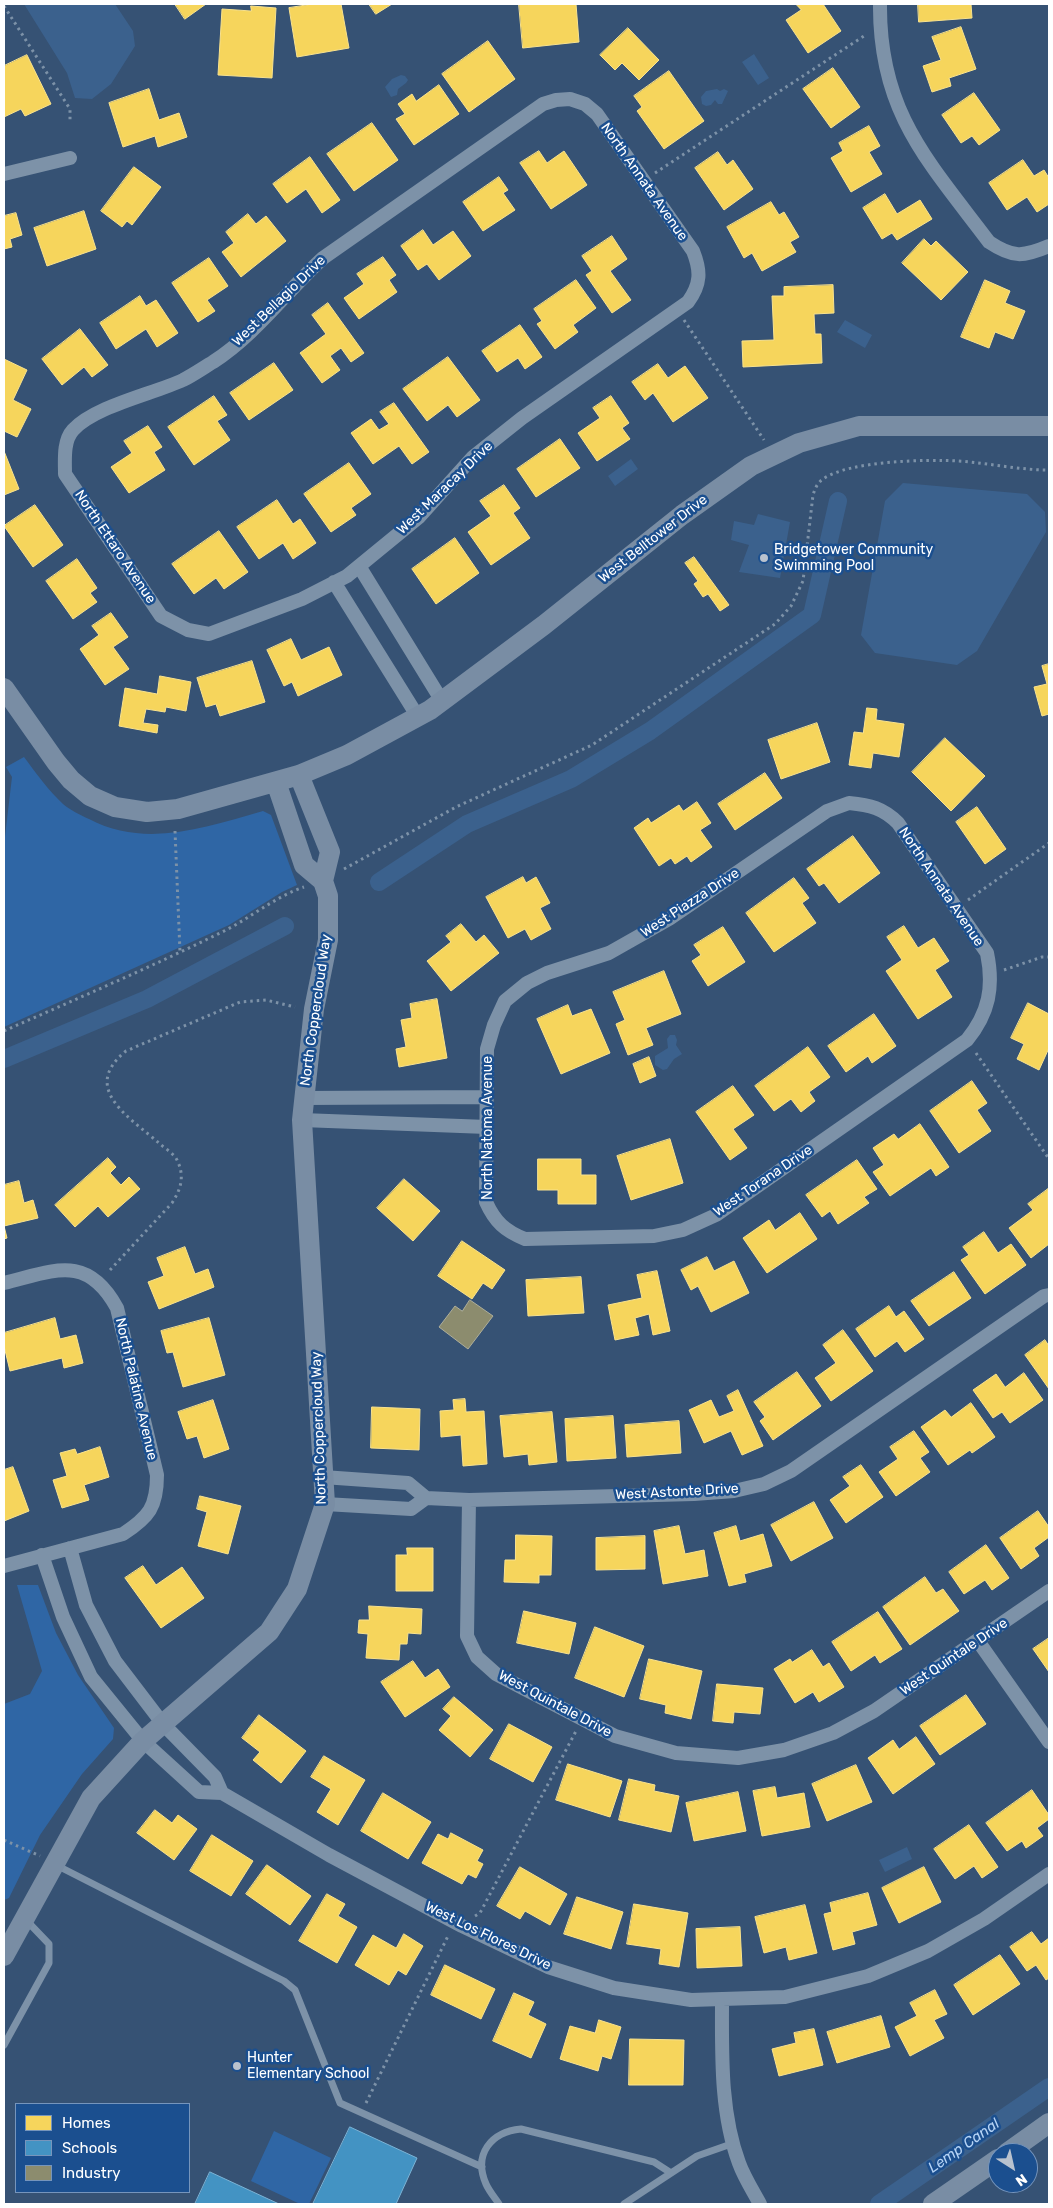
<!DOCTYPE html>
<html>
<head>
<meta charset="utf-8">
<style>
	body { margin:0 }
	#map { position:relative; width:1053px; height:2208px; overflow:hidden; background:#365274; font-family:Rubik,sans-serif }
	canvas { display:block }
	.frame { position:absolute; inset:0; border:5px solid #fff; pointer-events:none }
	.legend { position:absolute; left:15px; top:2103px; width:175px; height:90px; box-sizing:border-box; background:#1b4f8f; border:1px solid #7695bc; margin:0; padding:6px 9px; list-style:none; font-size:15px; color:#fff }
	.legend li { display:flex; align-items:center; gap:10px; height:25px }
	.legend b { width:25px; border:1px solid #7695bc }
	.north { position:absolute; left:988px; top:2143px; width:50px; height:50px; box-sizing:border-box; background:#1b4f8f; border:1px solid #7695bc; border-radius:50%; rotate:145deg; font-size:14px; font-weight:700; line-height:20px; text-align:center; color:#fff }
	.north::after { content:''; display:block; margin:auto; width:18px; height:22px; background:#b9c2ce; clip-path:polygon(50% 0,100% 100%,50% 72%,0 100%) }
</style>
</head>
<body>
<div id="map">
<canvas width="1053" height="2208"></canvas>
<div class="frame"></div>
<ul class="legend">
<li><b style="height:14px;background:#f6d55c"></b>Homes</li>
<li><b style="height:14px;background:#4393c3"></b>Schools</li>
<li><b style="height:14px;background:#8c8c6e"></b>Industry</li>
</ul>
<div class="north">N</div>
</div>
<script>
const ctx = document.querySelector('canvas').getContext('2d');
ctx.lineJoin = 'round';
function paint(path, color) { ctx.fillStyle = color; ctx.fill(path, 'evenodd'); }
function stroke(path, color, width, dash) { ctx.strokeStyle = color; ctx.lineWidth = width; ctx.lineCap = dash ? 'butt' : 'round'; ctx.setLineDash(dash || []); ctx.stroke(path); }
function write(font, color, halo, rows, align = 'center') {
  ctx.font = font + ' Rubik,sans-serif'; ctx.lineWidth = 5; ctx.setLineDash([]); ctx.textBaseline = 'middle'; ctx.strokeStyle = halo; ctx.fillStyle = color; for (const [text, x, y, turn = 0] of rows) {
    ctx.save(); ctx.translate(x, y); ctx.rotate((+turn || 0) * Math.PI / 180); ctx.textAlign = isNaN(turn) ? turn : align; if (halo) ctx.strokeText(text, 0, 0); ctx.fillText(text, 0, 0); ctx.restore();
  }
}
const green = new Path2D(`
	M24,757C36,773 48,790 63,804C70,810 80,815 89,819C146,849 206,827 263,811L271,815L297,885L282,892L229,925L4,1027V845L12,777L6,767Z
	M17,1585H38L56,1633L78,1675L114,1728L113,1739L82,1774L40,1835L9,1898L4,1900V1704L30,1694L42,1671Z
	M274,2131L331,2158L309,2204H300L251,2181Z`);
const water = new Path2D(`
	M24,4H115L133,31L135,46L111,84L92,99L75,98L67,73Z
	M754,54L769,78L758,85L742,62Z
	M401,75L405,76L408,80L406,83L398,89L397,95L391,97L385,87L392,79Z
	M717,89L720,91L724,89L728,91L722,104H718L715,100L711,105L706,106L702,104L701,97L706,91Z
	M845,320L872,335L865,348L837,332Z
	M631,459L638,469L615,486L608,476Z
	M903,483L1027,494L1045,512L1046,532L977,651L957,665L875,653L861,635L885,501Z
	M758,514L790,522L780,578L739,572L749,545L731,540L734,521L754,525Z
	M670,1035H675L677,1040L676,1045L682,1054L674,1059L667,1069L663,1070L655,1065V1056L668,1048L667,1039Z
	M907,1847L912,1859L885,1872L879,1860Z`);
const homes = new Path2D(`
	M175,4H206L185,19Z
	M313,4H341L349,48L297,57L289,8Z
	M369,4H392L376,14Z
	M519,4H576L579,42L523,48Z
	M796,4H823L841,31L808,53L786,20L801,10Z
	M918,4H971L972,18L919,22Z
	M251,6L276,8L272,78L218,75L222,9L251,11Z
	M961,27L976,69L949,78L951,86L932,92L923,66L941,60L932,37Z
	M628,28L659,60L639,80L622,63L615,70L600,55Z
	M488,41L515,79L469,112L442,74Z
	M27,55L51,104L25,116L21,109L4,117V66Z
	M833,68L860,107L831,128L803,89Z
	M669,71L704,121L664,149L637,111L642,107L634,96Z
	M439,85L459,114L414,145L396,119L405,114L398,104L412,94L416,101Z
	M149,89L159,120L179,113L187,137L158,147L155,136L123,147L109,103Z
	M974,93L1000,130L979,145L972,136L961,143L942,115Z
	M372,123L398,160L354,191L327,154Z
	M869,126L880,146L869,152L882,174L851,192L831,158L843,151L839,143Z
	M539,151L547,163L564,151L587,185L551,209L520,163Z
	M718,152L727,165L733,160L753,189L724,210L695,168Z
	M310,157L340,200L322,213L306,189L287,203L273,184Z
	M1023,160L1034,176L1044,170L1049,178V204L1037,212L1027,197L1007,210L989,183Z
	M134,167L161,187L132,225L127,221L122,227L101,211Z
	M499,177L508,190L503,193L515,210L483,231L463,202Z
	M885,194L897,214L920,200L932,219L897,240L892,233L882,239L863,208Z
	M771,202L779,215L784,212L799,237L790,242L796,252L762,271L752,253L744,258L727,227Z
	M84,211L96,249L47,266L34,228Z
	M16,213L22,235L10,239L12,247L4,249V216Z
	M248,214L256,224L266,216L286,241L241,277L222,252L234,243L226,232Z
	M423,230L433,245L453,231L471,256L439,280L427,264L418,270L401,246Z
	M612,236L627,259L610,271L631,300L612,313L586,275L592,271L582,256Z
	M924,239L931,246L936,241L968,272L941,300L902,263Z
	M383,257L396,275L389,280L397,292L359,319L344,298L364,284L357,274Z
	M209,258L228,286L207,300L215,311L198,322L172,283Z
	M576,280L596,308L573,325L578,332L555,349L537,324L542,321L534,309Z
	M985,280L1010,291L1005,303L1025,311L1013,339L995,332L989,348L961,337Z
	M833,285L834,313L814,314L815,334H821L822,363L743,367L742,341L774,340L772,296H784V287Z
	M140,296L146,306L156,300L178,333L157,347L146,329L116,349L100,323Z
	M328,303L364,353L351,362L341,348L330,356L340,370L322,383L300,353L326,334L312,315Z
	M520,325L542,357L525,369L518,358L497,372L482,351Z
	M80,329L108,365L92,377L84,367L62,385L42,359Z
	M448,357L480,400L457,417L448,405L427,421L403,389Z
	M4,359L27,370L13,400L31,409L17,437L4,431Z
	M274,363L293,390L249,420L230,393Z
	M658,364L668,378L685,366L708,398L673,422L653,393L645,400L632,382Z
	M214,396L227,415L217,421L230,440L194,465L168,427Z
	M611,396L629,423L622,428L630,439L597,461L578,433L600,418L593,408Z
	M394,403L429,452L412,464L399,446L373,464L351,433L371,419L379,430L389,424L380,412Z
	M148,426L162,447L154,452L165,470L129,493L111,467L132,453L124,441Z
	M560,439L580,468L536,497L517,469Z
	M4,451L19,489L4,495Z
	M349,463L371,494L351,508L356,515L331,532L304,494Z
	M504,485L520,508L513,513L530,538L491,565L468,532L491,516L480,501Z
	M277,500L293,524L300,519L316,543L293,559L283,543L259,559L237,527Z
	M35,505L63,545L33,567L4,526Z
	M219,531L248,572L224,589L216,578L194,594L172,564Z
	M455,538L479,573L436,604L412,569Z
	M694,557L729,605L720,611L708,594L703,597L694,584L698,581L685,563Z
	M77,559L97,588L90,593L97,602L73,619L46,581Z
	M111,613L128,637L113,647L129,669L105,685L80,649L99,635L92,626Z
	M291,639L301,660L329,647L342,675L298,696L292,682L284,686L267,650Z
	M252,661L265,702L220,716L216,704L206,707L197,678Z
	M1049,664V714L1042,716L1034,687L1047,684L1042,666Z
	M160,676L191,682L186,711L166,707L165,712L146,709L143,723L158,725L157,733L119,726L125,688L157,694Z
	M867,708L877,709L876,720L904,724L899,757L873,753L871,768L849,765L854,732L863,733Z
	M817,723L830,762L781,779L768,740Z
	M945,738L985,776L951,811L912,772Z
	M765,773L782,798L735,830L718,804Z
	M697,802L711,823L700,830L712,847L691,862L687,856L675,864L671,858L659,866L634,828L648,818L651,823L679,805L683,811Z
	M977,807L1006,849L985,864L956,822Z
	M853,836L880,873L839,903L824,883L819,886L807,869Z
	M523,877L526,883L536,877L550,903L540,908L551,929L531,940L525,929L508,938L486,897Z
	M794,878L809,898L802,903L816,923L774,952L746,913Z
	M461,924L476,942L484,935L499,953L451,991L427,961L451,942L446,936Z
	M904,926L918,948L934,938L949,961L935,970L952,997L918,1019L886,971L902,960L887,937Z
	M723,927L745,962L708,986L692,961L701,955L694,945Z
	M664,971L681,1014L646,1028L653,1045L628,1055L616,1024L625,1020L613,992Z
	M437,999L447,1058L399,1067L396,1049L406,1047L401,1020L412,1018L410,1004Z
	M1028,1003L1049,1014V1048L1039,1070L1017,1059L1024,1044L1011,1038Z
	M568,1005L572,1016L591,1009L610,1053L561,1074L537,1019Z
	M874,1014L896,1046L872,1063L868,1056L846,1072L828,1046Z
	M808,1047L830,1077L809,1092L815,1101L801,1112L791,1099L774,1111L755,1086Z
	M649,1057L656,1076L640,1083L633,1064Z
	M972,1081L987,1103L977,1110L991,1131L959,1153L930,1111Z
	M733,1086L754,1115L733,1129L747,1148L730,1160L696,1112Z
	M920,1124L949,1167L936,1176L931,1168L890,1196L873,1172L884,1165L873,1148L894,1134L898,1139Z
	M670,1139L683,1183L631,1200L617,1156Z
	M108,1158L116,1167L110,1173L121,1185L129,1177L140,1189L108,1217L98,1206L75,1227L55,1205Z
	M538,1159H581V1175H596V1204H558V1190H538Z
	M857,1160L877,1189L864,1197L869,1203L838,1224L830,1211L822,1217L806,1195Z
	M404,1179L440,1211L413,1241L377,1208Z
	M19,1181L24,1203L33,1200L38,1218L4,1226L7,1238L4,1239V1185Z
	M1048,1189L1049,1244L1031,1258L1009,1228L1033,1210L1028,1204Z
	M800,1213L817,1239L767,1273L743,1238L769,1220L775,1230Z
	M984,1232L998,1253L1011,1244L1026,1265L985,1294L961,1260L969,1255L963,1247Z
	M462,1241L505,1270L492,1289L483,1283L472,1299L438,1276Z
	M185,1247L195,1274L208,1269L214,1287L159,1309L148,1282L164,1276L157,1258Z
	M707,1257L714,1271L734,1261L749,1293L711,1312L698,1286L691,1290L681,1270Z
	M657,1271L670,1331L653,1335L649,1314L635,1318L639,1335L615,1340L608,1305L642,1298L637,1275Z
	M954,1272L971,1298L929,1326L911,1301Z
	M581,1277L584,1313L528,1316L526,1280Z
	M889,1306L896,1317L904,1311L924,1339L905,1352L897,1341L875,1357L856,1329Z
	M55,1318L60,1339L76,1335L83,1363L64,1368L62,1358L10,1371L4,1346V1333Z
	M209,1318L225,1375L183,1387L173,1352L167,1353L161,1331Z
	M843,1330L873,1371L831,1401L815,1378L836,1363L823,1345Z
	M1045,1340L1049,1346V1389L1025,1355Z
	M797,1372L821,1406L773,1440L760,1421L765,1417L754,1402Z
	M1024,1373L1043,1400L1010,1423L1002,1412L993,1418L973,1390L996,1374L1005,1387Z
	M738,1390L763,1446L742,1455L731,1431L704,1443L689,1410L711,1400L719,1417L734,1411L727,1396Z
	M465,1399L466,1412L484,1411L487,1464L463,1466L461,1435L441,1437L440,1411L454,1410L453,1400Z
	M213,1400L229,1449L204,1458L197,1436L187,1439L178,1412Z
	M971,1403L995,1437L972,1453L970,1450L948,1465L921,1427L945,1410L951,1417Z
	M372,1407L420,1409L419,1450L371,1448Z
	M552,1412L557,1462L529,1465L528,1454L504,1457L500,1416Z
	M613,1416L616,1458L567,1461L565,1419Z
	M679,1421L681,1453L627,1457L625,1425Z
	M914,1431L929,1452L920,1458L930,1472L896,1496L879,1472L898,1459L890,1447Z
	M100,1447L109,1477L84,1485L89,1500L62,1508L53,1480L67,1476L60,1453L75,1449L77,1454Z
	M861,1465L883,1497L846,1523L830,1500L850,1486L843,1477Z
	M13,1467L29,1511L4,1521V1470Z
	M200,1496L241,1506L228,1554L198,1546L207,1512L197,1509Z
	M814,1502L833,1538L791,1561L771,1525Z
	M1038,1511L1049,1527V1537L1034,1548L1039,1556L1021,1569L1000,1538Z
	M679,1526L685,1554L704,1550L708,1576L663,1584L654,1531Z
	M736,1526L740,1541L763,1534L772,1566L744,1574L746,1582L729,1586L714,1533Z
	M516,1535L552,1536L551,1575H539V1583L504,1582L505,1560H515Z
	M645,1536V1569L596,1570V1538Z
	M986,1545L1009,1578L992,1590L985,1580L964,1594L949,1572Z
	M407,1548H433V1591H396V1555H407Z
	M143,1566L156,1585L182,1567L204,1598L161,1628L125,1578Z
	M925,1577L936,1593L943,1589L959,1611L910,1645L883,1607Z
	M369,1606L422,1609L421,1634L408,1633L407,1644H400L399,1660L366,1658L368,1634L358,1633L359,1620H369Z
	M524,1611L576,1623L569,1654L517,1643Z
	M878,1612L902,1649L880,1663L875,1655L851,1671L832,1642Z
	M595,1627L644,1646L624,1697L575,1678Z
	M1049,1638V1672L1033,1649Z
	M812,1650L823,1667L829,1663L844,1687L819,1702L813,1692L795,1703L774,1669L790,1659L792,1662Z
	M649,1659L702,1671L691,1719L665,1713L666,1705L640,1699Z
	M413,1661L425,1678L438,1669L450,1687L405,1717L381,1682Z
	M717,1684L763,1688L760,1714L734,1712L733,1723L713,1721Z
	M966,1695L986,1724L940,1755L920,1726Z
	M454,1697L493,1730L470,1757L439,1730L451,1716L443,1709Z
	M259,1715L306,1751L281,1783L253,1760L260,1752L242,1738Z
	M509,1724L552,1747L533,1782L490,1759Z
	M916,1737L935,1764L893,1794L868,1758L893,1740L899,1749Z
	M324,1756L365,1780L338,1825L317,1812L331,1789L311,1777Z
	M568,1764L622,1781L610,1817L556,1800Z
	M856,1765L872,1802L827,1821L812,1784Z
	M629,1779L655,1785L654,1791L679,1796L671,1832L619,1820Z
	M775,1787L777,1798L804,1793L810,1827L762,1836L753,1791Z
	M1032,1790L1049,1815V1819L1037,1828L1043,1836L1026,1848L1022,1841L1007,1851L986,1823Z
	M738,1792L746,1831L694,1841L686,1803Z
	M383,1793L431,1822L408,1859L361,1831Z
	M155,1810L172,1823L178,1815L197,1829L174,1860L137,1833Z
	M969,1825L998,1867L982,1878L974,1866L955,1879L934,1849Z
	M451,1833L483,1850L477,1861L483,1864L476,1878L468,1874L462,1884L422,1863L438,1834L448,1839Z
	M212,1835L253,1861L231,1896L190,1871Z
	M267,1865L311,1896L290,1925L246,1894Z
	M520,1867L567,1894L550,1925L525,1911L520,1919L497,1906Z
	M924,1867L941,1902L899,1923L882,1888Z
	M868,1893L877,1925L852,1932L855,1944L833,1950L824,1914L832,1912L830,1903Z
	M327,1894L345,1904L338,1916L357,1927L337,1963L299,1941Z
	M577,1897L623,1912L611,1949L564,1934Z
	M634,1904L688,1913L679,1967L659,1964L661,1949L627,1944Z
	M805,1905L817,1953L789,1960L786,1947L764,1953L755,1917Z
	M740,1927L742,1966L697,1968L696,1929Z
	M1032,1932L1041,1944L1049,1938V1978L1046,1980L1036,1965L1027,1971L1010,1947Z
	M404,1934L423,1946L406,1975L398,1970L389,1985L355,1965L373,1935L396,1948Z
	M1000,1955L1020,1984L973,2015L954,1985Z
	M445,1965L495,1989L481,2019L431,1995Z
	M935,1990L947,2014L934,2020L944,2038L910,2056L895,2027L917,2016L910,2003Z
	M514,1993L534,2002L528,2015L546,2024L531,2058L493,2041Z
	M881,2016L890,2047L837,2063L827,2032Z
	M599,2020L621,2027L611,2059L602,2056L598,2071L560,2059L570,2026L595,2033Z
	M814,2029L823,2065L779,2076L772,2049L796,2043L794,2033Z
	M630,2039L684,2040L683,2085H629Z`);
const schools = new Path2D(`
	M350,2127L417,2158L396,2204H313Z
	M210,2172L279,2204H195Z`);
const industry = new Path2D(`
	M470,1300L493,1316L468,1349L439,1327L455,1306L462,1311Z`);
const canal = new Path2D(`
	M379,882L467,824L571,779L650,731L812,615L838,501
	M4,1059L147,999L285,926
	M879,2204L1049,2087`);
const path = new Path2D(`
	M4,6L70,109V122
	M655,173L867,34
	M684,320L764,440
	M175,831L180,952
	M344,869L456,807L592,745L775,624L791,606L803,581L813,495C815,489 817,483 823,479C848,461 927,459 958,461C989,463 1018,470 1049,470
	M968,900L1049,843
	M1004,970L1042,957H1049
	M4,1031C76,999 149,968 220,933C248,920 274,897 304,887
	M976,1053L1049,1159
	M110,1270L172,1203C181,1189 185,1176 177,1160C174,1154 166,1149 160,1144C131,1118 79,1089 126,1051L240,1002L266,1000L295,1007
	M4,1840L40,1856
	M475,1916L480,1913L576,1731
	M366,2103L448,1936`);
const lane = new Path2D(`
	M56,1865L284,1981L295,1990L340,2103L482,2167
	M4,2045L49,1963V1944L27,1921
	M499,2204C495,2198 489,2191 486,2184C473,2154 491,2132 521,2129L654,2162L671,2173
	M624,2204L697,2156L734,2143`);
const street = new Path2D(`
	M880,4C879,112 928,161 989,242C1013,258 1023,257 1049,246
	M570,99L585,104L597,114L693,251C701,271 701,284 688,302L522,418L473,457L419,517L347,576L302,599L209,634L188,630L161,616L65,474C65,460 63,441 73,430C95,406 153,394 183,380C193,375 203,368 213,362C255,335 286,292 323,258L543,104L556,100Z
	M4,174L70,158
	M359,566L442,701
	M334,582L418,717
	M849,803C870,805 883,808 898,823L987,953C994,987 989,1013 967,1040L716,1215L683,1230L654,1236L525,1239C505,1231 495,1222 486,1202L487,1049L494,1025L505,1001L527,983L547,973L609,953L669,919L827,811Z
	M305,1098L487,1097
	M302,1120L487,1127
	M4,1283C54,1271 87,1253 117,1308L157,1475C157,1507 149,1517 123,1534L4,1566
	M323,1477L408,1483L426,1498L411,1509L325,1504
	M426,1498L469,1500L694,1494L734,1491L764,1484L791,1471L1044,1296L1049,1295
	M469,1500L467,1636L477,1657L496,1674L615,1736L676,1753L738,1758L784,1750L833,1733L874,1711L1049,1591
	M42,1555L63,1617L91,1677L143,1741L199,1792L222,1793L215,1777L163,1724L115,1661L86,1605L70,1548
	M978,1641L1049,1742
	M222,1793L329,1855L462,1926L548,1967L614,1988L691,2000L785,1997L868,1976L928,1951L984,1919L1049,1874
	M722,2000C722,2053 720,2112 739,2163C744,2177 753,2191 760,2204`);
const secondary = new Path2D(`
	M4,688L56,762L71,780L90,796L115,807L147,812L178,809L299,775L347,755L430,710L544,625L682,515L751,466L799,443L859,426H1049
	M276,782L304,865L323,881
	M4,1956L91,1798L143,1741L269,1632L297,1589L325,1504L302,1120L314,1009L328,940V896L323,881L330,852L299,775
	M1007,2153L1049,2123
	M933,2204L998,2159`);
const markers = [
	[764,558,5,"#b9c2ce"],
	[237,2066,5,"#b9c2ce"]
];
const streetNames = [
	["North Annata Avenue",644,182,55],
	["West Bellagio Drive",279,301,-44],
	["West Maracay Drive",445,488,-44],
	["West Belltower Drive",653,539,-38],
	["North Ettaro Avenue",115,547,56],
	["North Annata Avenue",941,887,56],
	["West Piazza Drive",690,903,-33],
	["North Coppercloud Way",316,1010,-82],
	["North Natoma Avenue",488,1128,-90],
	["West Torana Drive",763,1181,-34],
	["North Palatine Avenue",136,1389,77],
	["North Coppercloud Way",319,1428,-92],
	["West Astonte Drive",677,1492,-3],
	["West Quintale Drive",954,1657,-34],
	["West Quintale Drive",555,1704,28],
	["West Los Flores Drive",488,1936,26]
];
const poiNames = [
	["Bridgetower Community",774,550],
	["Swimming Pool",774,566],
	["Hunter",247,2058],
	["Elementary School",247,2074]
];
const waterNames = [
	["Lemp Canal",964,2146,-35]
];
paint(green, '#2f66a5');
paint(water, '#3b618d');
paint(homes, '#f6d55c');
stroke(homes, '#f9e28d', 1);
paint(schools, '#4393c3');
stroke(schools, '#7bb3d5', 1);
paint(industry, '#8c8c6e');
stroke(industry, '#aeae9a', 1);
stroke(canal, '#3b618d', 18);
stroke(path, '#7d92a8', 3, [2.5, 4]);
stroke(lane, '#7d92a8', 7);
stroke(street, '#7d92a8', 14);
stroke(secondary, '#798da4', 20);
for (const [x, y, r, color] of markers) { const dot = new Path2D(); dot.arc(x, y, r, 0, 2 * Math.PI); ctx.fillStyle = color; ctx.fill(dot); stroke(dot, '#1b4f8f', 2); }
write('14px', '#fff', '#1b4f8f', streetNames);
write('14px', '#fff', '#1b4f8f', poiNames, 'left');
write('italic 15px', '#b5d3f5', '#1b4f8f', waterNames);
</script>
</body>
</html>
